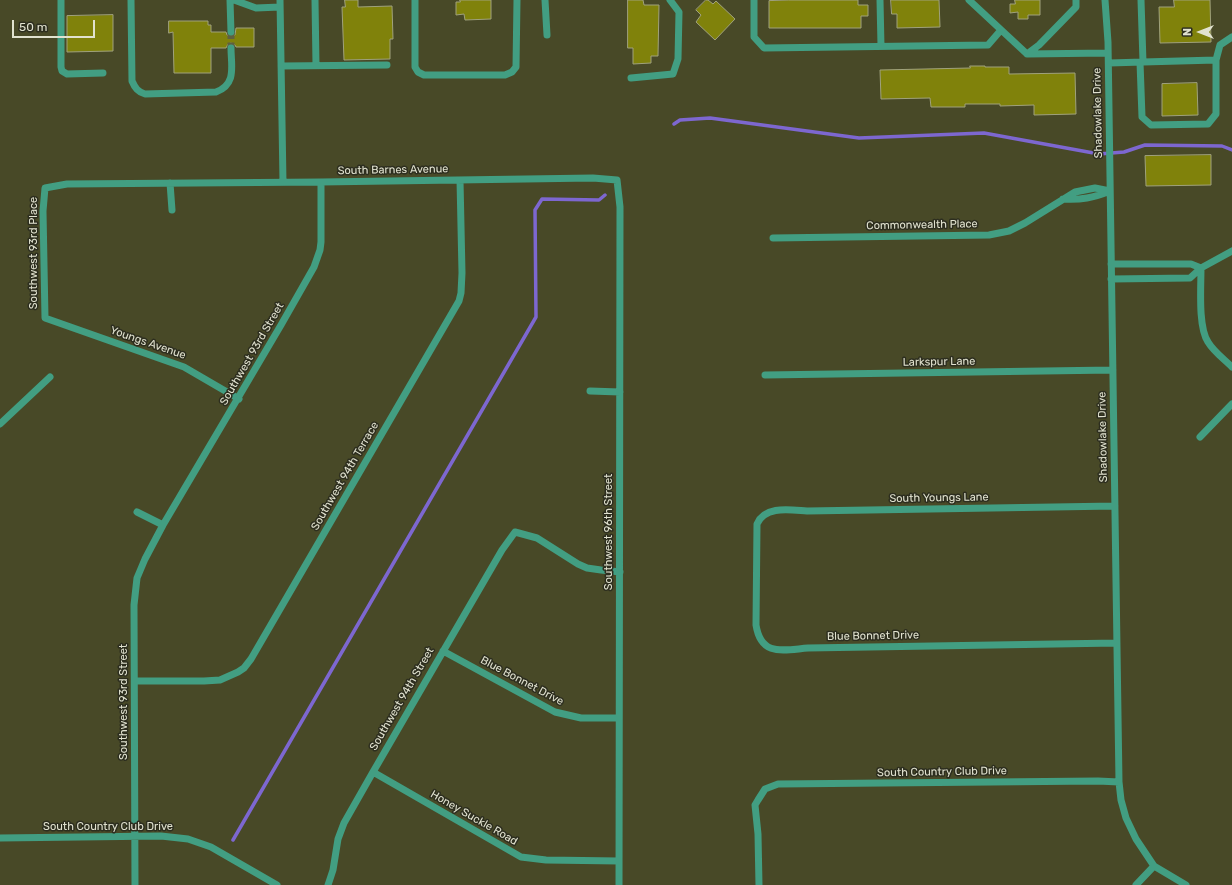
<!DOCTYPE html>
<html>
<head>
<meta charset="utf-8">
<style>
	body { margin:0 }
	#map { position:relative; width:1232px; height:885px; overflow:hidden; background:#484927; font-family:Rubik,sans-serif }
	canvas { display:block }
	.north { position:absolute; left:1180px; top:12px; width:40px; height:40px; -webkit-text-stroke:3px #2d2e1f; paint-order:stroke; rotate:270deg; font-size:11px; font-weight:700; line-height:16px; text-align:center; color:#e1e2cf }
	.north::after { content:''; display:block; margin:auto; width:14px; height:18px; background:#e1e2cf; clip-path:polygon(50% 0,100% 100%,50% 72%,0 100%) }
	.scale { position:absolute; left:12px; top:20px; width:83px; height:18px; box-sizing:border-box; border:2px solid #e1e2cf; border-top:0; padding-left:5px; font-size:12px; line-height:14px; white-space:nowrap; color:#e1e2cf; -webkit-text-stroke:3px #2d2e1f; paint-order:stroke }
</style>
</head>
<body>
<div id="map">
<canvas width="1232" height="885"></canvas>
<div class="north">N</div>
<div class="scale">50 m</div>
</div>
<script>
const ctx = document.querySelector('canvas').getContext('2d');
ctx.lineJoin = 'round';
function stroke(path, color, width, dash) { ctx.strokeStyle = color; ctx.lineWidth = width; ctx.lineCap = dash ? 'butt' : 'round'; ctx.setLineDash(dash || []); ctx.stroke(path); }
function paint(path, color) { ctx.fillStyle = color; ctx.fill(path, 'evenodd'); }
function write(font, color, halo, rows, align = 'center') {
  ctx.font = font + ' Rubik,sans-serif'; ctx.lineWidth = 3; ctx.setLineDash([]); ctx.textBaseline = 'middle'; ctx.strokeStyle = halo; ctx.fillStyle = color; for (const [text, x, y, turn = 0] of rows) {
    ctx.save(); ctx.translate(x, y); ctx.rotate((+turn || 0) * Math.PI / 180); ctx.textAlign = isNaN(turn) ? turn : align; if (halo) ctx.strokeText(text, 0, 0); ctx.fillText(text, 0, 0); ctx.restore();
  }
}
const stream = new Path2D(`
	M674,124L680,120L710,118L859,138L984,133L1099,154L1124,152L1145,145L1222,146L1232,150
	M233,840L536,317L535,210L542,199L599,200L605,195`);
const building = new Path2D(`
	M345,0H358V7L392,6L393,39H390V59L344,60L342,7H345Z
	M460,0H491V19L465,20L464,14L456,15V2H460Z
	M628,0H643L644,5H659L658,56H651V63L633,64V48H628Z
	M706,0H708L713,4L716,1L735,19L715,40L696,22L701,15L696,10Z
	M789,0H858V5H868V16H861V28H769V1Z
	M891,0H939L940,27L897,28V14H892Z
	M1015,0H1040V15H1028V19H1018V12L1010,13V4H1015Z
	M1174,0H1210L1211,42L1160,43L1159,7H1174Z
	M113,15V51L67,52V16Z
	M169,21H208V25H211V32H226L227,35L231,37L235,35L236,28H254V47H236L235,45L231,43L228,44L226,48H211V73H174L173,32L169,33Z
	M970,66H985V67H1009V74L1075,73L1076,114L1034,115V105L1000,106V104H965V107H931L930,98L881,99L880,70L970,68Z
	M1197,83L1198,115L1162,116V84Z
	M1211,155V185L1146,186L1145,156Z`);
const minorTunnel = new Path2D(`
	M231,32V48`);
const minor = new Path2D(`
	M61,0V67L62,71L67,74L103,73
	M131,0L132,81C135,88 138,92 145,94L216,92C237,84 231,66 231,48
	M230,0L231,32
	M234,0L256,8L280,7
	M280,0L283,182
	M315,0L316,65
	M415,0V67L418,72L424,75H505L512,72L516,67L517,0
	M545,0L547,35
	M754,0V37L764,48L988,45L1001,30
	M880,0L881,46
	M969,0L1027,54L1039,45L1076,7V0
	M1105,0L1108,42L1119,782L1121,800L1126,818L1136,839L1154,866L1186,885
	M1027,54L1108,53
	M1140,62L1142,117L1151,125L1208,124L1216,114V60
	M1143,62L1216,60L1220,45L1232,37
	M1109,63L1143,62L1141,0
	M281,66L387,65
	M631,78L673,74L678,59L679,12L670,0
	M170,183L172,210
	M1063,199C1081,200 1093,198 1110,191
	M773,238L989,235L1009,231L1025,223L1075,192L1095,188L1110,191
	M1111,264H1191L1201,268
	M1201,268C1201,288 1198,327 1208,342C1214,352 1224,359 1232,367
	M1111,279L1190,278L1201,268L1232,251
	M765,375L1113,370
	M590,391L620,392
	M239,399L184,367L45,318L43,211L45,188L67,184L321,182L593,178L617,180L620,207L619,885
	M0,424L50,377
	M1200,437L1232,404
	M1115,506L807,511C791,510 765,505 757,524L756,625C761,657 783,650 808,648L1117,643
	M137,512L163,525
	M443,651L555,712L581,718H619
	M135,681H204L220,680L238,672L244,668L251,659L459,301L461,293L462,273L460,180
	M373,772L521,857L546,860L619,861
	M0,838L161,836L188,839L211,847L277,885
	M135,885L134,605L137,578L145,559L163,525L281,325L314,267L320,250L321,242V182
	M328,885L333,870L338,839L344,823L373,772L502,550L515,532L537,538L578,564L587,568L601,570L620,572
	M759,885L758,834L755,805L758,800L765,789L778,784L1098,781L1119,782
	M1136,885L1154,866`);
const streetNames = [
	["Shadowlake Drive",1098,113,-91],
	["South Barnes Avenue",393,170,-1],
	["Commonwealth Place",922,225,-1],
	["Southwest 93rd Place",34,253,-90],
	["Youngs Avenue",148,343,19],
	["Southwest 93rd Street",252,354,-60],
	["Larkspur Lane",939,362,-1],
	["Shadowlake Drive",1103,437,-91],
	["Southwest 94th Terrace",345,476,-60],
	["South Youngs Lane",939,498,-1],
	["Southwest 96th Street",609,532,-90],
	["Blue Bonnet Drive",873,636,-1],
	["Blue Bonnet Drive",522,681,28],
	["Southwest 94th Street",402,699,-60],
	["Southwest 93rd Street",124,702,-90],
	["South Country Club Drive",942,772,-1],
	["Honey Suckle Road",474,818,30],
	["South Country Club Drive",108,827]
];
stroke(stream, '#7d67d0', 3.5);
paint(building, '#80820b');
stroke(building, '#a0a27d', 1);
stroke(minorTunnel, '#5f6040', 7, [7, 3.5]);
stroke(minor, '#429e82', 7);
write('11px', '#e1e2cf', '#2d2e1f', streetNames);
</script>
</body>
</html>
